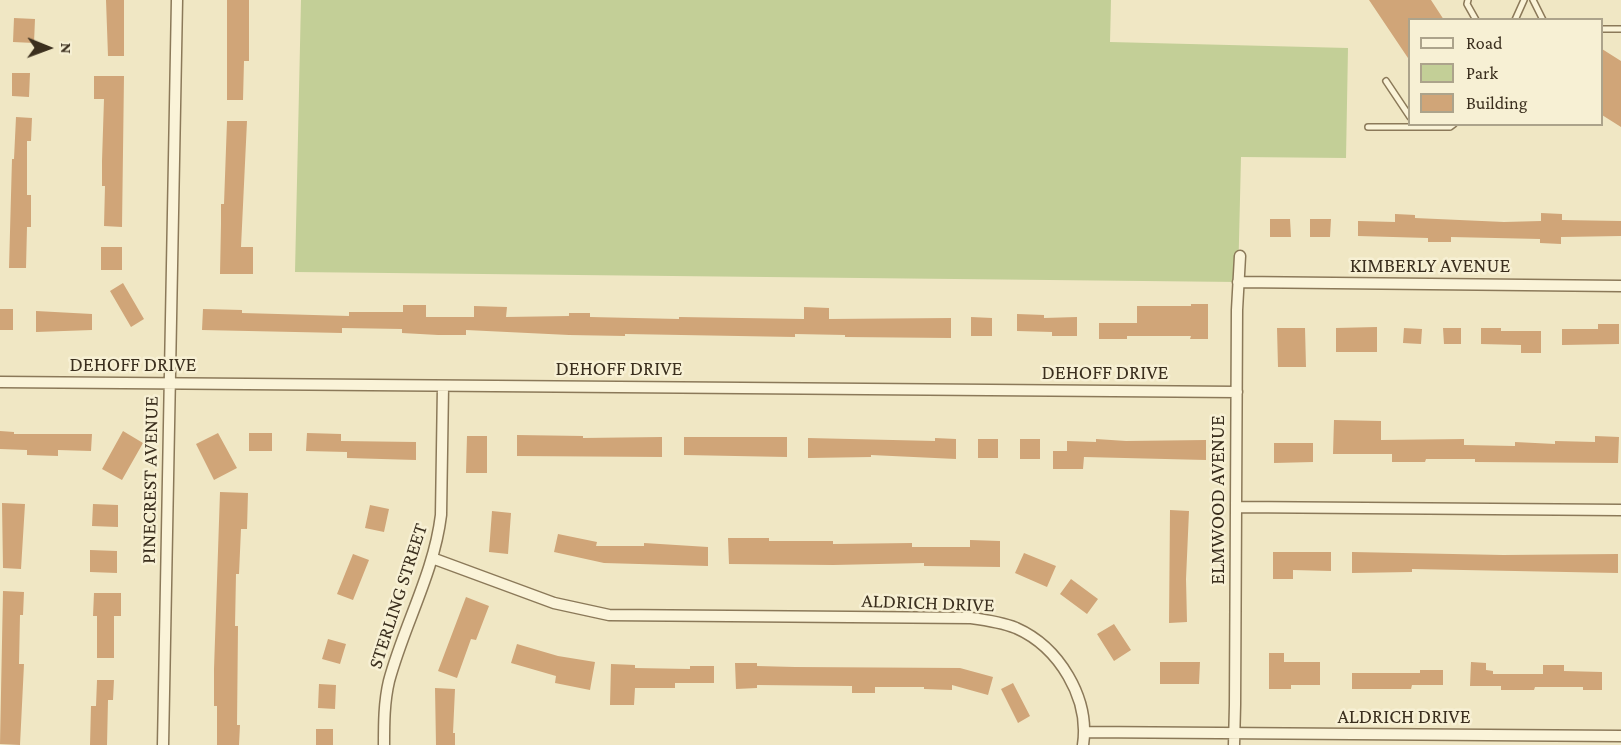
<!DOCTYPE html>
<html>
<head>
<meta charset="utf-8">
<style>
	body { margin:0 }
	#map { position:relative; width:1621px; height:745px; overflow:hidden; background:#f0e7c4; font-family:"Crimson Pro",serif }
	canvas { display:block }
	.legend { position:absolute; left:1408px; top:18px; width:195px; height:108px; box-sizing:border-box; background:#f7f0d4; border:2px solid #aca38b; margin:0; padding:8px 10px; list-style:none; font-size:18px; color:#3b2f1e }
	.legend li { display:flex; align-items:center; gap:12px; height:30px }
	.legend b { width:30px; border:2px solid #aca38b }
	.north { position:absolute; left:18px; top:18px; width:60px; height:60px; -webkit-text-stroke:4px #f7f0d4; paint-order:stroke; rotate:91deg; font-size:16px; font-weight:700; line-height:24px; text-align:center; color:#3b2f1e }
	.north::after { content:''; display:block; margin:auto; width:21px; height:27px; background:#3b2f1e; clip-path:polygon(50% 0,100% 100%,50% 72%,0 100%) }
</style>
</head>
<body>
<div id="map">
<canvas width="1621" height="745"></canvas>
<ul class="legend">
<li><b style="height:8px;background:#faf3d8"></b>Road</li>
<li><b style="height:16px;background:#c3cf97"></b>Park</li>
<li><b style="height:16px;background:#d0a578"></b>Building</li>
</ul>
<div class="north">N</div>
</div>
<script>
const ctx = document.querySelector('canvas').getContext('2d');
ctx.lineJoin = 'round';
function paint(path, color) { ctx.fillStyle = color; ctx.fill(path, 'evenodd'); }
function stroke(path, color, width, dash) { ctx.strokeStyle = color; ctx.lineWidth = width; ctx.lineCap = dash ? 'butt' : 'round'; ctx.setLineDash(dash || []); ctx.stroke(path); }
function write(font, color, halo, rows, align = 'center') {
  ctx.font = font + ' "Crimson Pro",serif'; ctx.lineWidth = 5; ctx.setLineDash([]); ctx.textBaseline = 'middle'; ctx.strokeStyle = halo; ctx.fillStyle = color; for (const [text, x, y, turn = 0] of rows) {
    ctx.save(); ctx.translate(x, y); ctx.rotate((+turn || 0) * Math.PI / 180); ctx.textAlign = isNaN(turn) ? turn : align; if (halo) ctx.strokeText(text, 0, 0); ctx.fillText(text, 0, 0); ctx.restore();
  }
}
const green = new Path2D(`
	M301,0H1111L1110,42L1348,48L1346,158L1241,157L1238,282L295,272Z`);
const building = new Path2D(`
	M106,0H124V56H108Z
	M227,0H249V61H244L243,100H227Z
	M1369,0H1431L1444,20H1410V61Z
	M14,18L35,19L34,43L13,42Z
	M1602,49L1621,61V127L1602,115Z
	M12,73H30L29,97L12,96Z
	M94,76H124L122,227L104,226L105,186H102V161L104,99H94Z
	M16,117L32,118L31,141H27V195H31V227H27L26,268H9L12,159H14Z
	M227,121H247L241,247H253V274H220L221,224V204H224Z
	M1541,213L1562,214V220L1621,221V236L1561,237V244L1540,243V239L1451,237V242H1428V238L1358,236V221L1395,222V214L1415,215V218L1504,222L1541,221Z
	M1270,219H1290L1291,237H1270Z
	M1310,219H1331L1330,237H1310Z
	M101,247H122V270H101Z
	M123,283L144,319L131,327L110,291Z
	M1191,304H1208V339H1190L1191,336H1127V339H1099V323H1137V306H1191Z
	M403,305H426V317H474V306L507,307L506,317L569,316V313H590V317L679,319V317L804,319V307L829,308V319L951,318V338L845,337V335L795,334V337L625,334V336L569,335L466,330V335H438L402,333V329L342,328V333L202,330L203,309L242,310V313L349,316V312H403Z
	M0,309H13V330H0Z
	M36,311L92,314V330L36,332Z
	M1017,314L1044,315V318L1077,317V336H1052V332L1017,331Z
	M971,317L992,318V336H971Z
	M1598,324H1619V344L1562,345V329H1598Z
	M1377,327V352H1336V328Z
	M1277,328H1305L1306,367H1278Z
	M1404,328L1422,329L1421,344L1403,343Z
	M1443,328H1461V344H1444Z
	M1481,328H1501V331H1541V353H1521V345L1481,344Z
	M1334,420L1381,421V440L1464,439V445L1515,446V442L1555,444V441L1595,442V436L1619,437L1618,463L1475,462V459H1426L1425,462H1392V454H1333Z
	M0,431L14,432V434H92L91,451L58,450V456L27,455V450L0,449Z
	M123,431L143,443L122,480L102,469Z
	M218,433L237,468L214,480L196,444Z
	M249,433H272V451H249Z
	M307,433L341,434V441L416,442V460L347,458V452L306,451Z
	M517,435L583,436V438L662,437V457L517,456Z
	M467,436H487V473H466Z
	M684,437H787V457L684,455Z
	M808,438L935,441V438L956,439V459L871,455V457L808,458Z
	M978,439H998V458H978Z
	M1020,439H1040V459H1020Z
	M1096,439L1126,441L1206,440V460L1084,457L1083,469H1053V451H1067V441L1096,442Z
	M1274,443H1313V462L1274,463Z
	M220,492L248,493L247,529H241L239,574H236L235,626H238L237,725H240L239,745H217V706H214V669Z
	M2,503L25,504L21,569L3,568Z
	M93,504L118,505V527L92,526Z
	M370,505L389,509L384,532L365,528Z
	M1170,510L1189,511L1186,579L1187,622L1169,623Z
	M492,511L511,513L508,554L489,552Z
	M558,534L597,542L596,546H644V543L708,547V566L604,563L554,552Z
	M728,538H769V541H833V544L912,543V547H970V540L1000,541V567L924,566V563L833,565L729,564Z
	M90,550L117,551V573L90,572Z
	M1273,552H1331V571L1293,570V579H1273Z
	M1352,552L1503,555L1618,554V573L1412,569V572L1352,573Z
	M1024,553L1056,566L1047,587L1015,573Z
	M353,554L369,560L353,600L337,594Z
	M1071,579L1098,599L1087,614L1060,594Z
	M3,591L24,592L23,615H20L19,664H24L20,745L0,744Z
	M94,593H121V616H114V658H97V616H93Z
	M466,597L489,606L476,640L471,639L457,678L438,671Z
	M1114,624L1131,650L1114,661L1097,634Z
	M328,639L346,644L340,664L322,659Z
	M517,644L558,656L595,662L590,690L555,683L556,676L511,663Z
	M1269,653H1284V662H1320V685H1291V689H1269Z
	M1160,662H1200L1199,684H1160Z
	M1471,662L1486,663V670L1493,671V674H1543V665H1564V671L1602,672V690H1583V687H1535L1534,690H1501V686H1470Z
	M735,663H757V666L795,667L960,668L993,677L988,695L952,685V690L924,689V687H875V693H852V686L757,685V688L736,689Z
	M611,664L635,665V668L690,669V666H714V683H675V688H635L634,705H610Z
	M1420,670H1443V685H1412L1411,689H1352V673H1420Z
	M97,680H114L113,700H108L107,745H90L91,706H96Z
	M1013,683L1030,716L1018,723L1001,689Z
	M319,684L336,685L335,709L318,708Z
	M435,688L455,689L453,733H455V745H436Z
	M316,729H333V745H316Z`);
const lane = new Path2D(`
	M1468,0L1467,4L1476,20
	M1533,0L1543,20
	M1515,20L1524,0
	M1602,29H1621
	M1386,81L1410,117
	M1368,127H1450L1454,124`);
const street = new Path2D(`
	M1238,282L1621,286
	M0,382L1237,392
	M1236,507L1621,510
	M432,558L554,603L609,615L971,618C986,620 1001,622 1016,628C1059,647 1090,698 1083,745
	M1085,732L1621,736
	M163,745L177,0
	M384,745C384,724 384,702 389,681C404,625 434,573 441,515L443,386
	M1234,745L1235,705L1237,310L1240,256`);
const streetNames = [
	["KIMBERLY AVENUE",1430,266],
	["DEHOFF DRIVE",133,365],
	["DEHOFF DRIVE",619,369],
	["DEHOFF DRIVE",1105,373],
	["PINECREST AVENUE",150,480,-89],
	["ELMWOOD AVENUE",1218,500,-90],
	["STERLING STREET",398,596,-72],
	["ALDRICH DRIVE",928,603,2],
	["ALDRICH DRIVE",1404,717]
];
paint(green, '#c3cf97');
paint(building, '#d0a578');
stroke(lane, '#8b7959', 8);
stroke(street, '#8b7959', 13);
stroke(lane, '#faf3d8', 5);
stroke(street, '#faf3d8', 10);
write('20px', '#3b2f1e', '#f7f0d4', streetNames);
</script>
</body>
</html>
